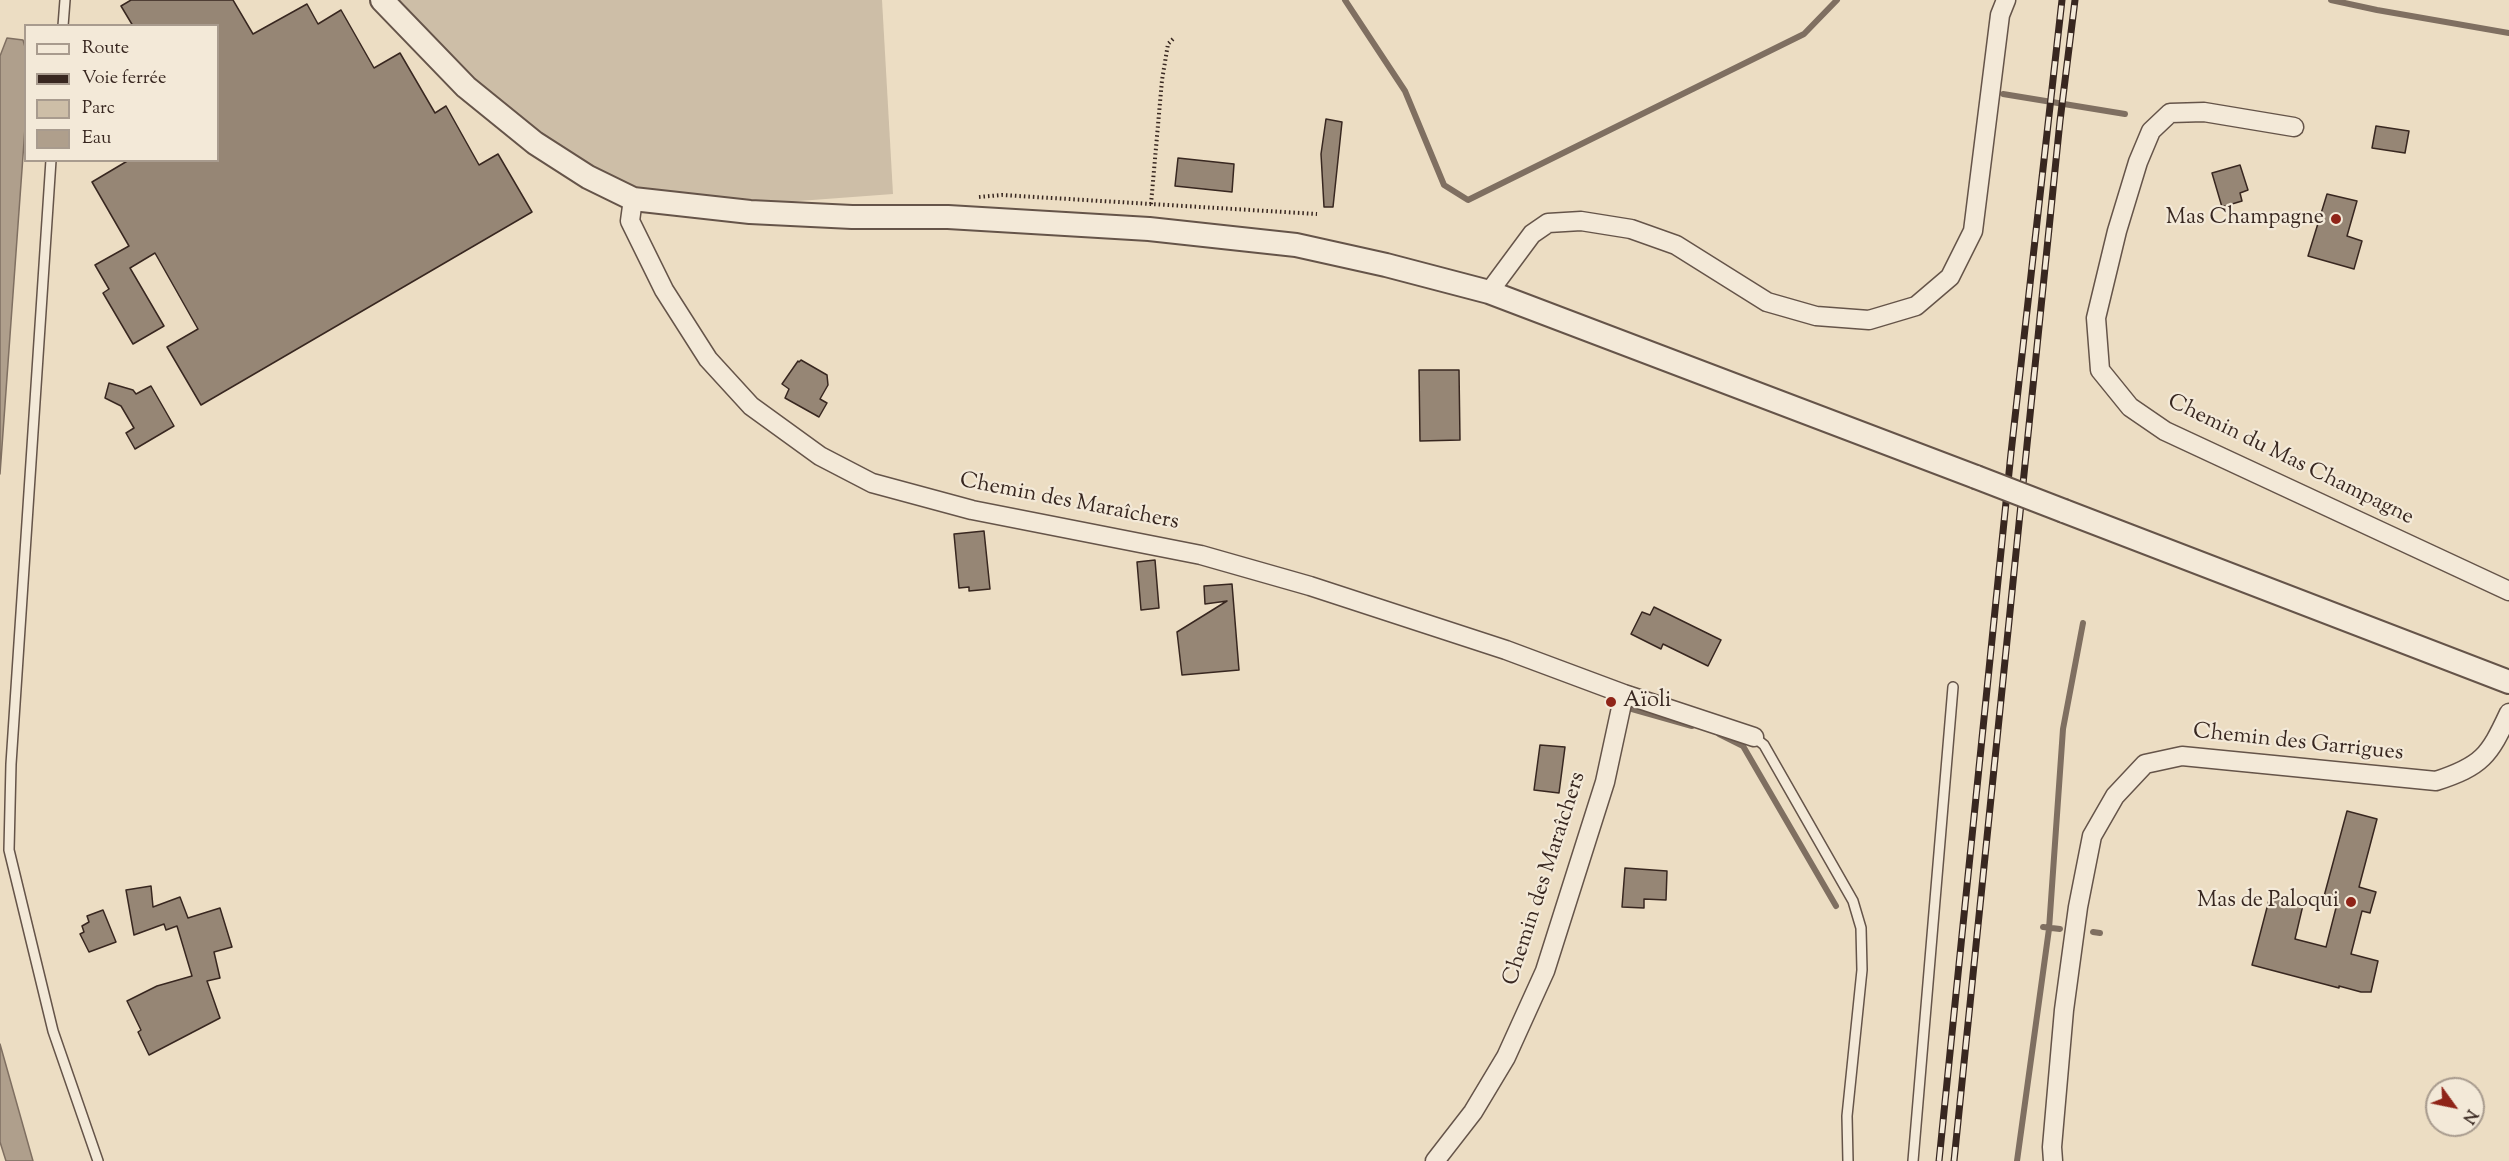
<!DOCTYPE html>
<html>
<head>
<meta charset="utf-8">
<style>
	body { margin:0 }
	#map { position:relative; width:2509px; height:1161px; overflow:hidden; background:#ecddc3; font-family:"Sorts Mill Goudy",serif }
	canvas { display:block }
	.legend { position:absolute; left:24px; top:24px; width:195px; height:138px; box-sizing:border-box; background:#f3e9d8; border:2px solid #a89b8e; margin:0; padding:8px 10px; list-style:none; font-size:18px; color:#382720 }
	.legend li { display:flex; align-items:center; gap:12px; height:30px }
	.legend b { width:30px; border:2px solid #a89b8e }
	.north { position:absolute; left:2425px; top:1077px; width:60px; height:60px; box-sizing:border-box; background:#f3e9d8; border:2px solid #a89b8e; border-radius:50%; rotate:123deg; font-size:16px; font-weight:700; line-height:24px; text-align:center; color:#382720 }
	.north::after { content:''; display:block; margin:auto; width:21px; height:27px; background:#8f2418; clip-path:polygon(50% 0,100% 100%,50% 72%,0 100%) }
</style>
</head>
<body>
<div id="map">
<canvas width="2509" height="1161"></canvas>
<ul class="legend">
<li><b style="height:8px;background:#f3e9d8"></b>Route</li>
<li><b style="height:8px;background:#382720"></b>Voie ferrée</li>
<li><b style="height:16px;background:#cdbea7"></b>Parc</li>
<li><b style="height:16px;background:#af9f8c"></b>Eau</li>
</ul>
<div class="north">N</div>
</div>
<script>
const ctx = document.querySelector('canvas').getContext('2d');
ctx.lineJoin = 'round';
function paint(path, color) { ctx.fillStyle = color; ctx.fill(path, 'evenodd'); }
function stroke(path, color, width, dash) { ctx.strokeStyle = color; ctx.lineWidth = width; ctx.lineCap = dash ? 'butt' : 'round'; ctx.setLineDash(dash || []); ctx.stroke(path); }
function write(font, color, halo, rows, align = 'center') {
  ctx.font = font + ' "Sorts Mill Goudy",serif'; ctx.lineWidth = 4.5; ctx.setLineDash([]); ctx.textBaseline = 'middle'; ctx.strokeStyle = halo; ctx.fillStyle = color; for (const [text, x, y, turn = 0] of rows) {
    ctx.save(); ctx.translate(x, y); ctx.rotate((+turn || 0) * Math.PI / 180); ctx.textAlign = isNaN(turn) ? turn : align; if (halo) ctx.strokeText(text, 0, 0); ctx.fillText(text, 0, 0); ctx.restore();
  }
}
const green = new Path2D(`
	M395,0H882L893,194L745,205L637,193L592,171L474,81Z`);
const water = new Path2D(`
	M7,38L23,40L25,47V128L0,474V56Z
	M0,1044L33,1161H6L0,1142Z`);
const stream = new Path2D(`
	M1345,0L1405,91L1444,185L1468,200L1804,34L1837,0
	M2331,0L2377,10L2509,33
	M2003,94L2125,114
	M1632,709L1692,726
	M1719,734L1743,746L1836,906
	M2043,927L2060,929
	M2093,932L2100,933
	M2017,1161L2049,929L2063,729L2083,623`);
const building = new Path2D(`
	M131,0H233L253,34L307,4L318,24L341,10L374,68L400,53L435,113L446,106L479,165L498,154L532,212L201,405L167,347L198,329L155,253L130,268L164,326L133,344L103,293L109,289L95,265L129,246L92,182L129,160H218V26H133L121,6Z
	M1326,119L1342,122L1333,207H1324L1321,154Z
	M2376,126L2409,131L2405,153L2372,148Z
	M1178,158L1234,164L1232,192L1175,186Z
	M2240,165L2248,190L2240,193L2242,201L2222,207L2212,173Z
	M2327,194L2357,201L2347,236L2362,241L2354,269L2308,256Z
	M801,360L827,375L828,385L820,399L827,403L819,417L785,398L789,389L782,384L798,361L799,362Z
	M1419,370H1459L1460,440L1420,441Z
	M109,383L133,390L136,394L151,386L174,426L135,449L126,433L134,428L121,406L105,398Z
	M984,531L990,589L969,591V587L959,588L954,534Z
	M1155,560L1159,608L1141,610L1137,562Z
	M1232,584L1239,670L1182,675L1177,632L1227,601L1205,604L1204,586Z
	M1654,607L1721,640L1708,666L1663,644L1661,649L1631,634L1642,612L1650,615Z
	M1540,745L1565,747L1559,793L1534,790Z
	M2347,811L2377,819L2359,887L2376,892L2370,913L2362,911L2351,954L2378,961L2371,992H2361L2339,986V988L2252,965L2270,896L2303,905L2295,939L2326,947L2337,904L2323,900Z
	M1625,868L1667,871L1666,900L1644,899V908L1622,907Z
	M151,886L153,907L180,897L188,918L220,908L232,947L214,952L220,978L207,981L220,1018L149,1055L138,1032L141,1030L127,1001L157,986L192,976L177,926L166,930L164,924L134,935L126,890Z
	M103,910L116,942L89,952L80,934L84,932L82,926L89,922L87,916Z`);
const path = new Path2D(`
	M979,197L1002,195L1317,214
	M1151,204L1162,80L1168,44L1174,38`);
const service = new Path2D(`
	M63,26L65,0
	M51,160L11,764L9,850L53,1031L98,1161
	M1754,737L1764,745L1853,901L1861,928L1862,970L1847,1116L1848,1161
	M1913,1161L1953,687`);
const minor = new Path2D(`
	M2294,127L2204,112L2170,113L2151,131L2138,162L2117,231L2096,318L2100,370L2130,407L2165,431L2509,591
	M633,199L630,221L664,290L708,359L751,406L820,456L872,483L972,510L1201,555L1310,586L1506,650L1624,694L1754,737
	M1489,292L1532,234L1548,223L1581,221L1631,229L1676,245L1767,302L1816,316L1869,320L1916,306L1950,277L1973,231L2000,15L2006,0
	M1435,1161L1473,1112L1506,1057L1545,971L1605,782L1624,694
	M2053,1161L2052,1147L2064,1010L2078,907L2092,836L2115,796L2145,764L2182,756L2436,781C2482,766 2489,756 2509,713`);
const tertiary = new Path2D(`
	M382,0L466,87L535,143L588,177L633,199L750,212L852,217H948L1149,229L1296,245L1386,265L1489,292L1976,477
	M2064,511L2509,682`);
const rail = new Path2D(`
	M1939,1161L2011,453L2062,0
	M1954,1161L2060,121L2075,0`);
const tertiaryBridge = new Path2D(`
	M1976,477L2064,511`);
const markers = [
	[2336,219,6,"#8f2418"],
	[1611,702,6,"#8f2418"],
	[2351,902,6,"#8f2418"]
];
const poiNames = [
	["Mas Champagne",2324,219],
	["Aïoli",1623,702,"left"],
	["Mas de Paloqui",2339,902]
];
const streetNames = [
	["Chemin du Mas Champagne",2290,461,26],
	["Chemin des Maraîchers",1069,503,11],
	["Chemin des Garrigues",2298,744,6],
	["Chemin des Maraîchers",1546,879,-72]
];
paint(green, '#cdbea7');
paint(water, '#af9f8c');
stroke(water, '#7f6f61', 1.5);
stroke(stream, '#7f6f61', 6);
paint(building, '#968675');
stroke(building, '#382720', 1.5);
stroke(service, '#655449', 12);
stroke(minor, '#655449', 21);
stroke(tertiary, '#655449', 26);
stroke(path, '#382720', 4, [1.5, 3]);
stroke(service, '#f3e9d8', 9);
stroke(minor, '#f3e9d8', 18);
stroke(tertiary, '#f3e9d8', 22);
stroke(rail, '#382720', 7);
stroke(rail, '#f3e9d8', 4.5, [14]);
stroke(tertiaryBridge, '#655449', 26, []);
stroke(tertiaryBridge, '#f3e9d8', 22);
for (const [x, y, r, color] of markers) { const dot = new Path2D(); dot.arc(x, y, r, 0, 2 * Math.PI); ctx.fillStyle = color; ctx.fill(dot); stroke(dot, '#f3e9d8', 2); }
write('22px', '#382720', '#f3e9d8', poiNames, 'right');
write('22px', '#382720', '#f3e9d8', streetNames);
</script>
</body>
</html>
